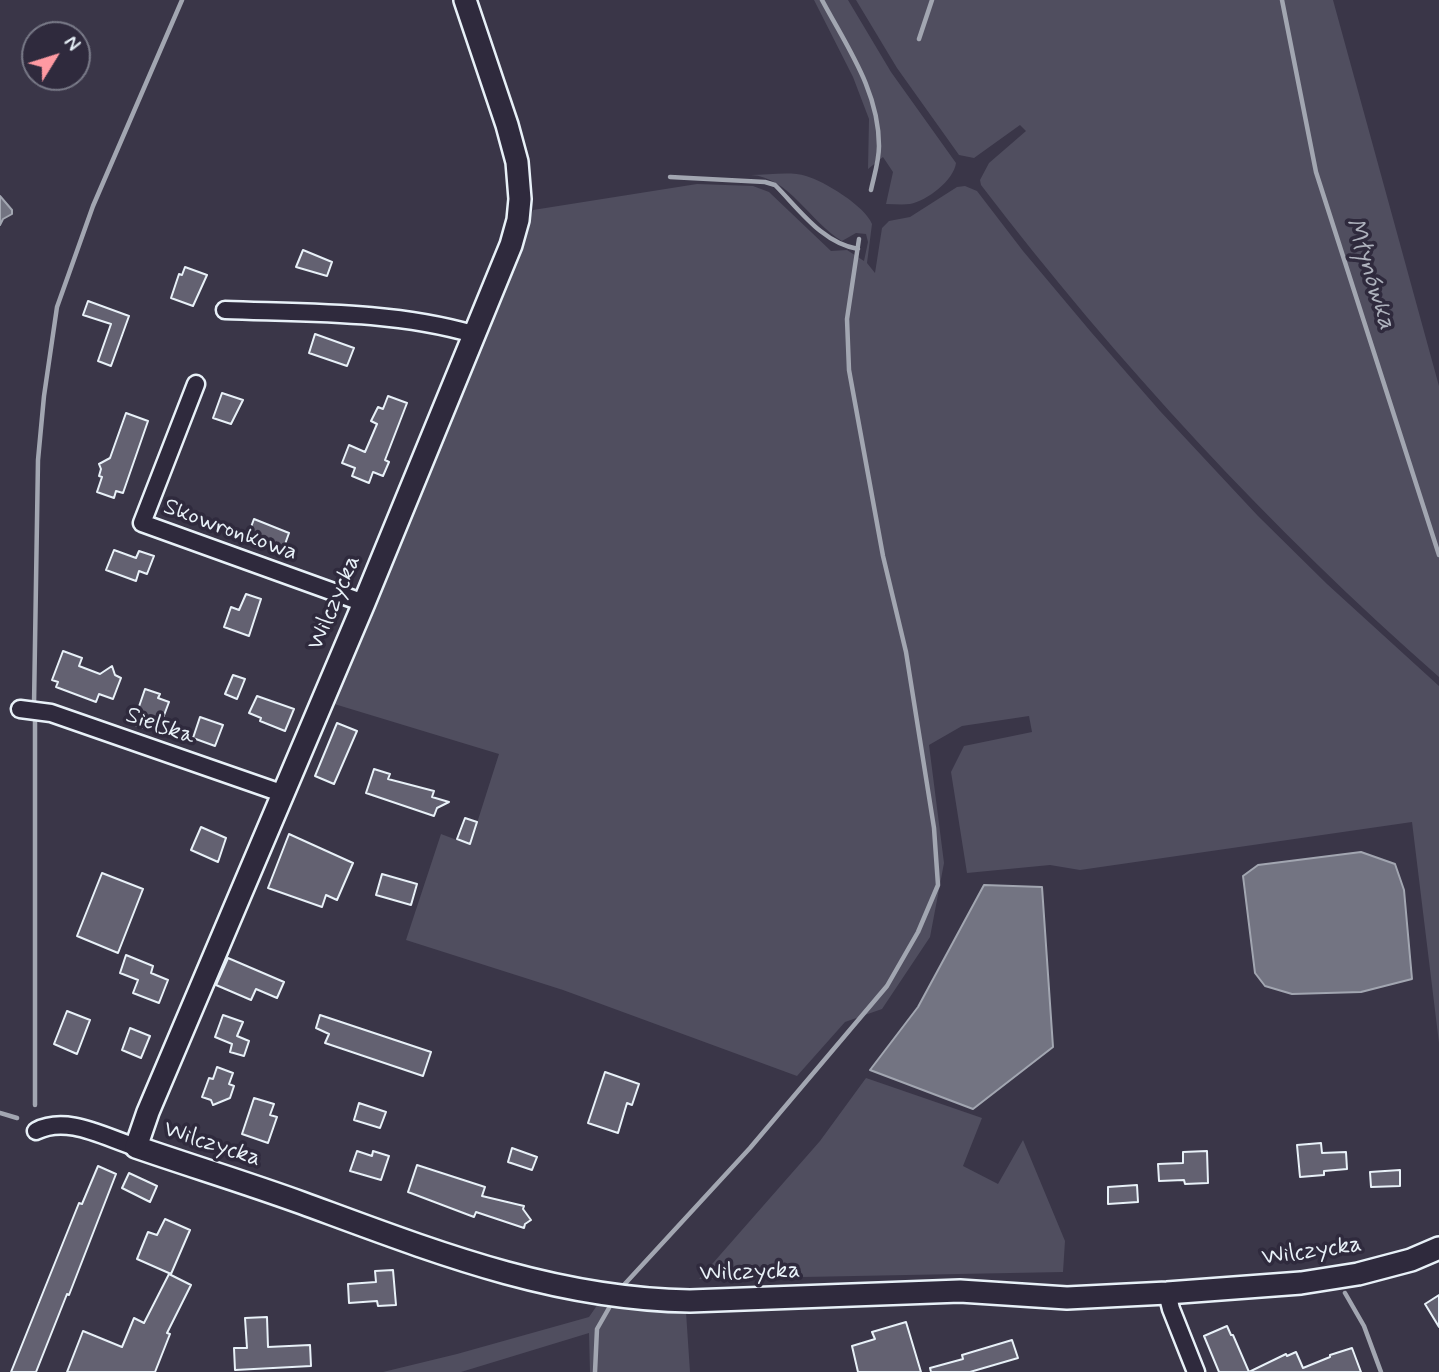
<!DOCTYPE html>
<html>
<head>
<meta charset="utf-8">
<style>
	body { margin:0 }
	#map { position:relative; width:1439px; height:1372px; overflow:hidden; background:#3a3648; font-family:Mynerve,sans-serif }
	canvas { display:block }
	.north { position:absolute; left:21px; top:21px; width:70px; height:70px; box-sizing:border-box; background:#2f2a3d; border:2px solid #797a88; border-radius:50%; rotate:52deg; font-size:19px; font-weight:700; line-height:28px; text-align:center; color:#e8f1f8 }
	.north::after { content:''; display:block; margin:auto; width:24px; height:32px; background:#ff9aa2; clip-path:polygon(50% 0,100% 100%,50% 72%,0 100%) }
</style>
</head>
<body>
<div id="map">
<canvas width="1439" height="1372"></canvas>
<div class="north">N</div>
</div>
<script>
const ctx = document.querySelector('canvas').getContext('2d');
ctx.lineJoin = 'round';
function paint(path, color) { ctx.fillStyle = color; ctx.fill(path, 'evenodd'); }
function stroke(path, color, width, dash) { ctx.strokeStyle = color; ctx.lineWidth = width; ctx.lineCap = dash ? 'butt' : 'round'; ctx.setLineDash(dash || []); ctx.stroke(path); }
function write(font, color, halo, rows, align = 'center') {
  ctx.font = font + ' Mynerve,sans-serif'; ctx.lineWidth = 7; ctx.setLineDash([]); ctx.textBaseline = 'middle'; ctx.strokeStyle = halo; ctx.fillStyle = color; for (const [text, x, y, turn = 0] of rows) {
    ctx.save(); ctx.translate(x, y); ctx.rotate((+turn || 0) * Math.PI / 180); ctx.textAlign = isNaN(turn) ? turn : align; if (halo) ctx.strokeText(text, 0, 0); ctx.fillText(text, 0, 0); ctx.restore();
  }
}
const green = new Path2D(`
	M814,0H848L891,72L956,163C954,180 927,201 910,204C902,205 894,204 886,204L893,172L883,157L868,169L869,119L853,77Z
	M856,0H1333L1439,386V677C1271,529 1117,363 981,185L980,180L989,163L1026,131L1020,125L974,158L959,155L897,68Z
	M751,175C768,175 791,171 806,176C824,181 865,206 872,224L867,263L875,273L882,228L889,221L910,217L957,187L965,186L977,191L1023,251L1091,332L1160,411L1258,516L1327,584L1439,686V1043L1412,822L1080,870L1050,865L967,873L951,772L964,746L1032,732L1029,716L962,726L929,745L944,863L930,937L882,1009L845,1022L797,1076L563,990L406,940L441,834L470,845L499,754L331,703L357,648L533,210L697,184L753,186L769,192L831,251L847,250L864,261L868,242L866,234L856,233L842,241C810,222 789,177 751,175Z
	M866,1078L982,1118L963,1166L998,1184L1023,1140L1065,1241L1063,1272L699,1279L820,1141Z
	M598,1304L686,1312L690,1372H590L589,1333L461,1372H383L457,1354L589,1317Z`);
const water = new Path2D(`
	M0,196L12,210V214L3,219L0,225Z
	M1361,852L1395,864L1404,890L1412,979L1361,992L1292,994L1265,986L1255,973L1243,876L1258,865Z
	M984,885L1042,887L1053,1047L973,1109L870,1070L918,1007Z`);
const stream = new Path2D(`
	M822,0C847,47 879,91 879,146C879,161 874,176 871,190
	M1282,0L1316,172L1439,555
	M919,39L932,0
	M670,177L765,182L775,185C799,209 822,243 858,249
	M34,705L38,460L44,396L57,307L93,206L182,0
	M35,1105V716
	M0,1113L17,1118
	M622,1287L750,1148L887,986L918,932L938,885L934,828L906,652L883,556L849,370L847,319L859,239
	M1345,1293L1364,1326L1381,1372
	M595,1372L597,1329L609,1308`);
const building = new Path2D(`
	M303,250L332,262L327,276L296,267Z
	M185,267L207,275L193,306L171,298L179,274L182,275Z
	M88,301L129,316L111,366L98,361L111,324L83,315Z
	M315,334L354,348L347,366L309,353Z
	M222,393L243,400L231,424L213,418Z
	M388,396L407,403L385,460L389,462L383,476L373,472L369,483L352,476L355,468L342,463L349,445L365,452L377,424L371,421L378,407L383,409Z
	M126,413L148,421L123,493L116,491L114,498L97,492L102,477L99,476L101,469L99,464L110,458Z
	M254,519L289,533L284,547L248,535Z
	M114,550L136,558L139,551L154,556L147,574L139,571L136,581L106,570Z
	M246,594L261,599L249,636L224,627L231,607L239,610Z
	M63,651L82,658L79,666L100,674L112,666L115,675L121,678L113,699L99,694L96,702L56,687L58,682L52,680Z
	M233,675L245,679L237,699L225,694Z
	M145,689L160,694L158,698L169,702L160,726L148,722L146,729L133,724Z
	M257,696L294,709L285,731L260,721L261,718L249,713Z
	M200,717L223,725L215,746L193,738Z
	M337,723L357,731L334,784L315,776Z
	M374,769L390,774L388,779L434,791L432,797L449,802L437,808L434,816L366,793Z
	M465,818L477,822L470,844L457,839Z
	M201,827L226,838L218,862L191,850Z
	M289,834L353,863L337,900L326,895L322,907L268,888Z
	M102,873L143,889L118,953L77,936Z
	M382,874L417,884L411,905L376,895Z
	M126,955L153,966L151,973L168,980L159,1003L133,993L138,980L120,973Z
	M228,958L284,982L277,998L256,989L251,1000L216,985Z
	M67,1011L90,1020L77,1054L54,1044Z
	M223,1015L243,1022L237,1036L249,1041L244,1056L230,1052L232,1044L215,1037Z
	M320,1015L431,1052L423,1076L325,1043L329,1034L316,1028Z
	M130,1028L150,1036L141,1058L122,1050Z
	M217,1067L233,1073L229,1084L234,1086L230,1098L213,1105L211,1100L202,1097L209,1078L213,1079Z
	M605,1072L639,1084L632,1105L627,1103L618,1133L588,1123Z
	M254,1098L274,1104L270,1115L277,1117L268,1143L242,1134Z
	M359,1103L386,1112L380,1128L354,1120Z
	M1321,1143L1322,1153L1346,1152L1347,1169L1324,1171V1175L1300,1177L1297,1145Z
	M512,1148L537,1157L532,1170L508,1162Z
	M357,1151L372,1156L373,1151L389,1156L381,1180L350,1171Z
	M1207,1151L1208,1183L1185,1184L1184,1180L1159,1181L1158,1164L1183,1163V1152Z
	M417,1165L485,1187L482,1196L524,1206L523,1209L531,1220L525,1224L524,1228L476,1212L474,1217L408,1192Z
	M98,1166L116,1174L69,1295L67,1294L36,1372H11L79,1203L82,1204Z
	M1400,1170V1186L1371,1187L1370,1172Z
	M129,1173L157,1186L150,1202L122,1188Z
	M1137,1185L1138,1202L1108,1204V1187Z
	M165,1219L190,1230L171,1274L137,1259L148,1232L157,1235Z
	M393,1270L396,1305L378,1306L377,1301L349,1303L348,1284L376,1282L375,1271Z
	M169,1274L191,1285L167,1333L170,1334L155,1372H67L83,1331L122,1347L134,1318L144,1323Z
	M1439,1295V1327L1425,1304Z
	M267,1317L268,1347L310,1345L311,1366L235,1370L234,1348H247L245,1318Z
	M906,1322L921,1372H858L852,1346L875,1339L872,1332Z
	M1227,1326L1231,1335H1233L1249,1372H1219L1204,1336Z
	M1012,1340L1018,1358L970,1372H931L930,1368L963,1359L962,1355Z
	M1352,1348L1361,1372H1249L1286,1354L1287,1356L1296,1352L1303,1368L1330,1357V1355Z`);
const minor = new Path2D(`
	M225,310C307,313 394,311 473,334
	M196,384L142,523L364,603
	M20,709L51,713L284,794
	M36,1131C67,1115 104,1137 136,1147
	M1167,1293L1171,1309L1196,1372`);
const tertiary = new Path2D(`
	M465,0L507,125L517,162L520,199L518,220L511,245L364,603L148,1112L136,1147C191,1166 247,1183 302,1203C430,1250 552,1299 690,1301L960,1291L1067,1298L1167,1293L1301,1283L1358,1274L1411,1260L1439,1248`);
const streetNames = [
	["Skowronkowa",230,531,20],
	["Wilczycka",335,603,-67],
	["Sielska",160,727,19],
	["Wilczycka",212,1145,18],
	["Wilczycka",1312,1252,-8],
	["Wilczycka",750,1273,-2]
];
const waterNames = [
	["Młynówka",1369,274,72]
];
paint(green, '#504e5f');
paint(water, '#737482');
stroke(water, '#a2a6b1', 2);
stroke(stream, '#a2a6b1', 4.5);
paint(building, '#636171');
stroke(building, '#e8f1f8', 2);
stroke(minor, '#e8f1f8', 21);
stroke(tertiary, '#e8f1f8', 26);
stroke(minor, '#2f2a3d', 16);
stroke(tertiary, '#2f2a3d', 21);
write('24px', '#e8f1f8', '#2f2a3d', streetNames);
write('italic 26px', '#aeb2bd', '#2f2a3d', waterNames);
</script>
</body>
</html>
